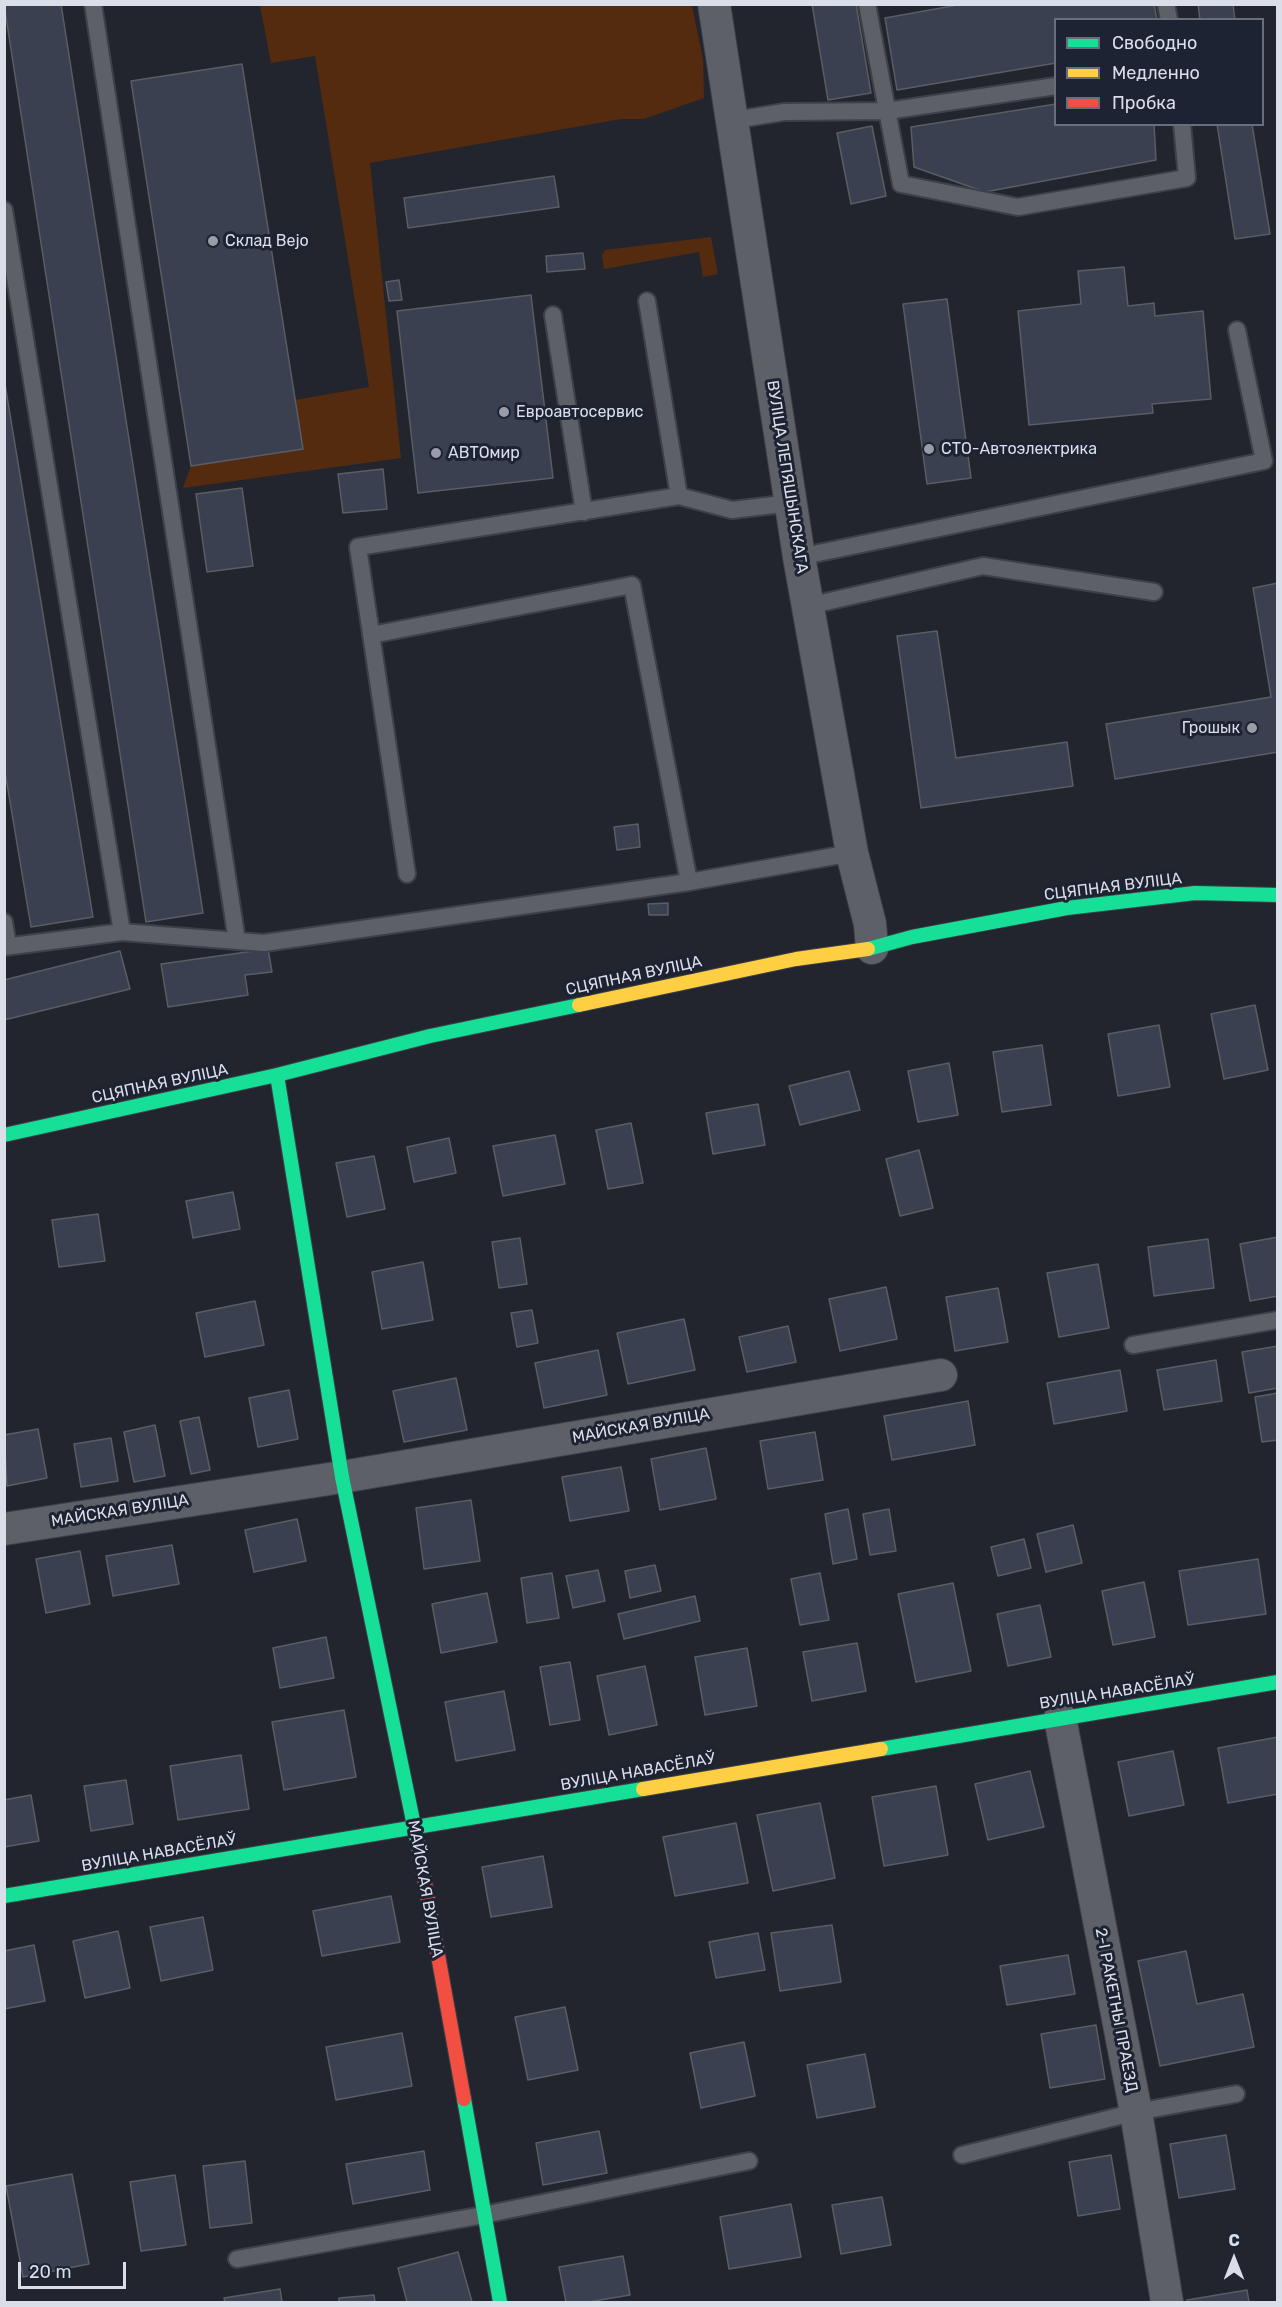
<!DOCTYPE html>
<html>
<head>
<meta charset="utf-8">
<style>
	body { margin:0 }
	#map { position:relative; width:1282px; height:2307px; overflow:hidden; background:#22252d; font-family:Rubik,sans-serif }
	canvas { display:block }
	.frame { position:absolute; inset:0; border:6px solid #dadee8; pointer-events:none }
	.legend { position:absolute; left:1054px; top:18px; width:210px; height:108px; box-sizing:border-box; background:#1d2332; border:2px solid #696e7b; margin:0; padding:8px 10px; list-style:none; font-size:18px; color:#dadee8 }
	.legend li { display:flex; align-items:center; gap:12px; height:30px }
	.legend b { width:30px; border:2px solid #696e7b }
	.north { position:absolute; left:1204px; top:2229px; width:60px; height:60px; -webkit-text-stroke:4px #1d2332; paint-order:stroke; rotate:0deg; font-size:16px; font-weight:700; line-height:24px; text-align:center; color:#dadee8 }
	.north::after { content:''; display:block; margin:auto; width:21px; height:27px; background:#dadee8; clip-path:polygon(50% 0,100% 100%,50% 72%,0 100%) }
	.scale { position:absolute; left:18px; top:2262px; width:108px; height:27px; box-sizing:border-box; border:3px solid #dadee8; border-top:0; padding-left:8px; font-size:18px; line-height:21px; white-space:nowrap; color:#dadee8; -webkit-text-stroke:4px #1d2332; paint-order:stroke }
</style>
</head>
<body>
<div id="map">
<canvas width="1282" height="2307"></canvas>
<div class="frame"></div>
<ul class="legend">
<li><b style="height:8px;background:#16e098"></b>Свободно</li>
<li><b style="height:8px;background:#ffcf43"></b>Медленно</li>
<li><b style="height:8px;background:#f24e42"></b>Пробка</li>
</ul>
<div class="north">С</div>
<div class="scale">20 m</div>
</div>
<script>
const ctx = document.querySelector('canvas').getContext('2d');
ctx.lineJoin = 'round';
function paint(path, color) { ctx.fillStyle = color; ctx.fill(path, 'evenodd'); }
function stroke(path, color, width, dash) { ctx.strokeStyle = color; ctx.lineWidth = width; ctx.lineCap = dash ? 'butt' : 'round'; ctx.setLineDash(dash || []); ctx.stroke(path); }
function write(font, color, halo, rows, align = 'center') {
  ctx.font = font + ' Rubik,sans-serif'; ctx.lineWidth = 6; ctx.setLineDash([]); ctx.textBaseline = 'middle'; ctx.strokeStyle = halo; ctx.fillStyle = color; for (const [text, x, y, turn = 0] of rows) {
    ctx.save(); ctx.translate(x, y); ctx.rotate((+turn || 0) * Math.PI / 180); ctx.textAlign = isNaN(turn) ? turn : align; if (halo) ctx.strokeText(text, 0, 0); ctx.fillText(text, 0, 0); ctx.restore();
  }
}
const green = new Path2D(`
	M260,5H692L703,60L704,98L644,119H621L370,163L401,458L183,488L191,466L302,449L295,400L369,387L315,56L271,63Z
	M711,237L718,274L703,277L699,252L604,269L602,255L605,250Z`);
const building = new Path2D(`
	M4,4H61L203,913L146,922Z
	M812,4H856L871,93L828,100Z
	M963,4H1154L1157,20H1056V63L897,90L885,18Z
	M1198,4H1233L1235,20H1200Z
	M242,64L303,449L191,466L131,81Z
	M1056,104V124H1154L1156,160L985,192L914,167L911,127Z
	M1217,124H1252L1270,234L1235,239Z
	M872,126L886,196L851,204L837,133Z
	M554,176L559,207L408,228L404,198Z
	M583,253L585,269L547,272L546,256Z
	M1124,267L1128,306L1154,303L1155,316L1203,311L1211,399L1152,404L1153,413L1029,425L1018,311L1081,304L1078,271Z
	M399,280L402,300L389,301L386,282Z
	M531,295L553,478L418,493L397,311Z
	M947,299L971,478L927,484L903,304Z
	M4,378L93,917L31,927L4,766Z
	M383,469L387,509L343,513L338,474Z
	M242,488L253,566L207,572L196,494Z
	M1278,583V752L1115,779L1106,724L1271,697L1253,588Z
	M937,631L956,758L1067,742L1073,786L921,808L897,636Z
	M638,824L640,847L617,850L614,827Z
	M668,903V915H649L648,904Z
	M268,949L272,972L245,975L248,995L168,1007L161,964Z
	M120,951L130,989L4,1020V980Z
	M1255,1005L1268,1070L1224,1079L1211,1014Z
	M1159,1025L1170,1087L1118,1096L1108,1034Z
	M1042,1045L1051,1105L1002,1112L993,1052Z
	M949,1063L958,1115L918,1122L908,1071Z
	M849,1071L860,1110L800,1125L789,1086Z
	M758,1104L765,1145L713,1154L706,1113Z
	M631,1123L643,1183L608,1189L596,1130Z
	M555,1135L565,1184L503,1196L493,1146Z
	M449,1138L456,1173L414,1182L407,1147Z
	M919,1150L933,1208L900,1216L886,1159Z
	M374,1156L385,1209L347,1217L336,1163Z
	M233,1192L240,1229L193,1238L186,1201Z
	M98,1214L105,1261L59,1267L52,1220Z
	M1278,1237V1296L1250,1301L1240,1244Z
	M520,1238L527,1284L499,1288L492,1242Z
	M1208,1239L1214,1288L1154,1296L1148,1247Z
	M423,1262L433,1320L382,1329L372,1272Z
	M1098,1264L1109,1328L1059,1337L1047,1273Z
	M886,1287L897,1339L840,1351L829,1299Z
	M998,1288L1008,1342L955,1351L946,1297Z
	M255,1301L264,1345L205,1357L196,1313Z
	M532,1310L538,1343L517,1347L511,1313Z
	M684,1319L695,1370L628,1384L617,1333Z
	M788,1326L796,1362L747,1372L739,1337Z
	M1278,1346V1388L1249,1393L1242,1352Z
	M598,1350L607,1395L544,1408L535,1363Z
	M1216,1360L1222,1401L1164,1410L1157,1370Z
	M1120,1370L1127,1411L1054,1424L1047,1383Z
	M456,1378L467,1430L404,1442L393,1391Z
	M289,1390L298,1439L258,1447L249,1398Z
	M1278,1393V1440L1262,1442L1255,1397Z
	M968,1401L975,1445L892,1460L884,1416Z
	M199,1417L210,1470L191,1474L180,1421Z
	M155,1425L165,1476L134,1482L124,1432Z
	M38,1429L47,1478L7,1486L4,1435Z
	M815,1432L823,1480L768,1489L760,1441Z
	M111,1438L118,1481L81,1487L74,1444Z
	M706,1448L716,1499L660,1510L651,1459Z
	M621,1467L629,1511L570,1521L562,1477Z
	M471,1500L480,1561L424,1569L416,1508Z
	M848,1509L857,1559L833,1564L825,1514Z
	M889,1509L896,1551L870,1555L863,1514Z
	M297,1519L306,1561L254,1572L245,1530Z
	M1073,1525L1082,1563L1046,1572L1037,1534Z
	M1024,1539L1031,1568L998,1576L991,1547Z
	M172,1545L179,1584L113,1596L106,1556Z
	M80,1551L90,1604L46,1613L36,1559Z
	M1258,1559L1266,1614L1188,1625L1179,1571Z
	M655,1565L661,1591L630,1598L625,1571Z
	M598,1570L605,1601L573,1608L566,1576Z
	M552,1573L559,1618L527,1623L521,1578Z
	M820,1573L829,1620L800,1625L791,1579Z
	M1144,1582L1155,1637L1113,1645L1102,1591Z
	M953,1583L971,1671L916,1682L898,1594Z
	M487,1593L497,1642L441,1653L432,1604Z
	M695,1596L700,1621L624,1639L618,1614Z
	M1040,1605L1051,1657L1008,1666L997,1614Z
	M326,1637L334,1678L280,1688L273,1648Z
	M857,1643L866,1691L812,1701L803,1652Z
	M747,1648L757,1706L705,1715L695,1657Z
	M570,1662L580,1720L550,1725L540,1667Z
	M645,1666L657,1725L609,1735L597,1676Z
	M504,1691L515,1750L456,1761L445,1702Z
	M344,1710L356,1777L284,1790L272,1722Z
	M1278,1737V1794L1228,1803L1218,1748Z
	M1173,1751L1184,1805L1129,1816L1118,1762Z
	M241,1755L249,1809L178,1820L170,1766Z
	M1030,1771L1044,1827L988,1840L975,1784Z
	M126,1780L133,1824L91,1831L84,1786Z
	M936,1786L948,1855L884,1866L872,1797Z
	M31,1795L39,1841L4,1847V1800Z
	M820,1803L835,1878L773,1891L757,1815Z
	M736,1823L748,1883L675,1896L663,1837Z
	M543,1856L552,1907L491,1917L482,1867Z
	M391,1896L400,1942L322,1956L313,1911Z
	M203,1917L213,1970L161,1981L150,1927Z
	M832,1925L841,1982L780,1991L771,1933Z
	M118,1931L130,1988L85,1998L73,1941Z
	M758,1933L765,1970L716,1978L709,1942Z
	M34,1945L45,2001L4,2009V1951Z
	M1186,1951L1197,2004L1243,1994L1254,2047L1160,2066L1138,1961Z
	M1068,1955L1075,1994L1007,2005L1000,1966Z
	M565,2007L578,2070L528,2080L515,2017Z
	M1096,2025L1105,2079L1050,2088L1041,2034Z
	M402,2033L412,2086L336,2100L326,2047Z
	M744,2042L755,2096L701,2108L690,2053Z
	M865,2054L875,2107L817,2118L807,2065Z
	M599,2131L607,2173L543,2185L536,2143Z
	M1226,2135L1235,2189L1179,2198L1170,2144Z
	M424,2151L430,2190L353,2204L346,2164Z
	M1111,2155L1120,2209L1078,2216L1069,2162Z
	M245,2161L252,2223L210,2228L203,2166Z
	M72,2174L89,2264L23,2277L6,2186Z
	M175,2175L186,2245L141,2251L130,2182Z
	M882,2197L891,2245L841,2254L832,2205Z
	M791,2204L801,2257L729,2269L720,2217Z
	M458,2252L472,2302H407L398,2268Z
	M623,2256L630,2295L588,2302H566L559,2267Z
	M280,2289L282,2302H225L224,2298Z
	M1247,2290L1249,2302H1187V2300Z
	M374,2295L375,2302H339V2298Z`);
const lane = new Path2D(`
	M93,4L237,941
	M867,4L901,184L1018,207L1187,178L1182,124
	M1166,4L1169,20
	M734,120L784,112L887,111L1056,86
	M4,210L122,932
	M647,301L679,496
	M553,315L584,512
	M799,557L1264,461L1237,330
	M808,606L983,566L1154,592
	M371,635L632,585L689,882L852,853
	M407,874L358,547L679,496L732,510L791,503
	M4,922L8,946
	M4,947L122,932L264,943L689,882
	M1133,1345L1278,1320
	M962,2155L1136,2112L1236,2094
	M237,2259L483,2215L749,2161`);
const street = new Path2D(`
	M714,4L799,557L852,853L870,924L872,948
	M4,1529L342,1477L941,1375
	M1060,1718L1136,2112L1167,2302`);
const fast = new Path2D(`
	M868,949L912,937L1067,908L1195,893L1278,895
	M277,1075L342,1477L419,1850
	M4,1135L277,1075L430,1036L579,1005
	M881,1749L1278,1682
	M4,1896L643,1789
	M464,2099L500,2302`);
const slow = new Path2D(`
	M579,1005L796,959L868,949
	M643,1789L881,1749`);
const jam = new Path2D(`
	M419,1850L464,2099`);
const markers = [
	[213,241,6,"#9a9da7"],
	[504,412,6,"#9a9da7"],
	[929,449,6,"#9a9da7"],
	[436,453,6,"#9a9da7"],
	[1252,728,6,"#9a9da7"]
];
const poiNames = [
	["Склад Bejo",225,241],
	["Евроавтосервис",516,412],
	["СТО-Автоэлектрика",941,449],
	["АВТОмир",448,453],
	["Грошык",1240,728,"right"]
];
const streetNames = [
	["ВУЛІЦА ЛЕПЯШЫНСКАГА",787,477,81],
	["СЦЯПНАЯ ВУЛІЦА",1113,887,-7],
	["СЦЯПНАЯ ВУЛІЦА",634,976,-12],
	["СЦЯПНАЯ ВУЛІЦА",160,1084,-12],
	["МАЙСКАЯ ВУЛІЦА",641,1426,-10],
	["МАЙСКАЯ ВУЛІЦА",120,1511,-9],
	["ВУЛІЦА НАВАСЁЛАЎ",1117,1692,-9],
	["ВУЛІЦА НАВАСЁЛАЎ",638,1772,-10],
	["ВУЛІЦА НАВАСЁЛАЎ",159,1853,-10],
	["МАЙСКАЯ ВУЛІЦА",425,1889,80],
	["2-І РАКЕТНЫ ПРАЕЗД",1116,2010,79]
];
paint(green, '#552b10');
paint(building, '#3b4050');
stroke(building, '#5a5d64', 1.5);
stroke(lane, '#3e4047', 20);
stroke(street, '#3e4047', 34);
stroke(fast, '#3e4047', 16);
stroke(slow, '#3e4047', 16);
stroke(jam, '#3e4047', 16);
stroke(lane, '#5e6067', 16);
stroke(street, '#5e6067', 32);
stroke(fast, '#16e098', 14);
stroke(slow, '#ffcf43', 14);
stroke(jam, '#f24e42', 14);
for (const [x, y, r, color] of markers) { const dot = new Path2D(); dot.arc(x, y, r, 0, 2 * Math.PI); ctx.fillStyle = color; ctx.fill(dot); stroke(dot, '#1d2332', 2); }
write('16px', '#dadee8', '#1d2332', poiNames, 'left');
write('16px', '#dadee8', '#1d2332', streetNames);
</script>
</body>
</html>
